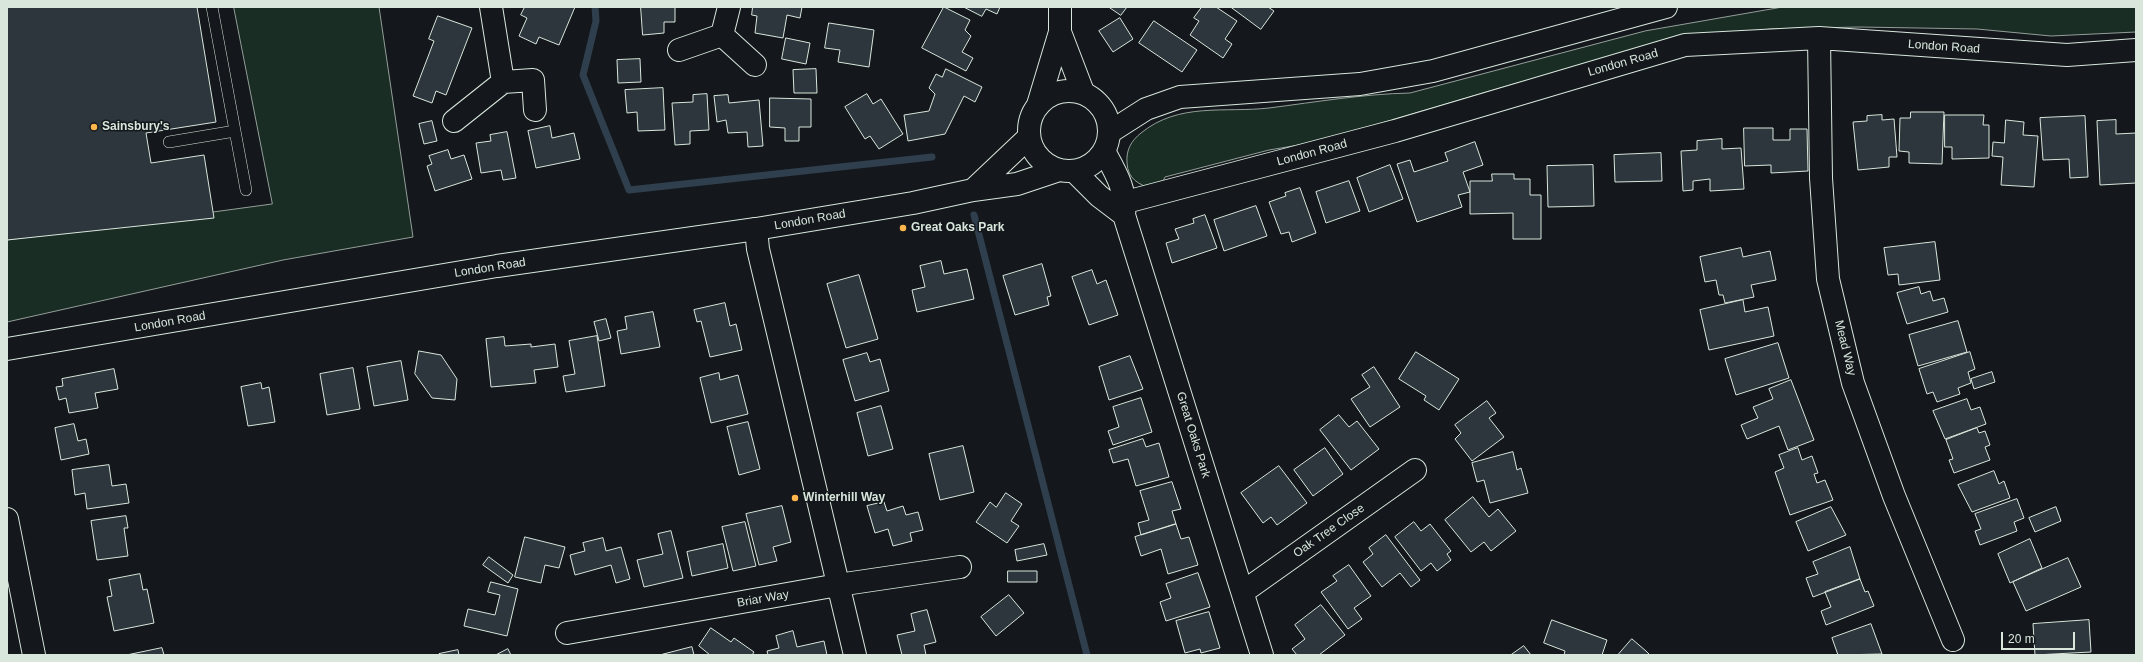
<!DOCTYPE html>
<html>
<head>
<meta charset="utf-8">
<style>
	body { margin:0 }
	#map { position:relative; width:2143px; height:662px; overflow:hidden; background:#14181c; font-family:Helvetica,sans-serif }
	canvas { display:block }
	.frame { position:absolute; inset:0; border:8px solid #d8e6dc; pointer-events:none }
	.scale { position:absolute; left:2001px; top:632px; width:74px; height:18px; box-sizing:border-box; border:2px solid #d8e6dc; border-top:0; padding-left:5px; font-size:12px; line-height:14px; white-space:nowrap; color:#d8e6dc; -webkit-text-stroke:3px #14181c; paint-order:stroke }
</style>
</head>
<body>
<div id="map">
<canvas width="2143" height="662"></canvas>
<div class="frame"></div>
<div class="scale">20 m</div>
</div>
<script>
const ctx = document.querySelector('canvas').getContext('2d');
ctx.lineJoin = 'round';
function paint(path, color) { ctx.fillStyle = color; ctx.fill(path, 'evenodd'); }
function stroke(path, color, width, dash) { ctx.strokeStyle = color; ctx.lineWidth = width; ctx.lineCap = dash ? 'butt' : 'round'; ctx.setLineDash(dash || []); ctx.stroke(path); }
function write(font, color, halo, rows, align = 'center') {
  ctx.font = font + ' Helvetica,sans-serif'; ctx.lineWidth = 3; ctx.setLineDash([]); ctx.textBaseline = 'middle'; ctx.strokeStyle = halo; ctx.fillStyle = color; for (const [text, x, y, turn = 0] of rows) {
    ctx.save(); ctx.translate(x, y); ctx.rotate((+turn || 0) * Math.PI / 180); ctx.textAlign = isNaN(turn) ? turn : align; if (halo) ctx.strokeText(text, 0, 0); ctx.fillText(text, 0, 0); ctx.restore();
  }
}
const green = new Path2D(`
	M234,7H379L413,237L283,260L7,322V240L272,204Z
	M1783,7H2136V32L2051,36L1977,29L1859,27L1770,29L1705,36L1517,83L1317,142L1269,150L1165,177L1161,185L1152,189C1138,184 1128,179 1127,163C1126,150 1131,141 1141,133C1179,102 1225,113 1269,108C1316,102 1363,94 1410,93L1645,31Z`);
const stream = new Path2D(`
	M595,7L596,21L583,75L629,190L932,157
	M974,215L1087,655`);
const building = new Path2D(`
	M7,7H197L216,122L146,133L151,163L204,155L214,218L7,240Z
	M525,7H575L559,45L539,37L536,44L519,36L527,18L521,15Z
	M641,7H675V22H664V33L643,35Z
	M753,7H802L800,18L787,15L783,38L755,33L757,16L752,15Z
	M944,7L970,20L965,30L971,36L962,52L973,58L966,71L922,48Z
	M964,7H1000L997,14L986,9L982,16Z
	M1109,7H1127L1121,15Z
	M1202,7H1216L1237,21L1225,39L1232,44L1223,58L1190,35L1199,21L1194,18Z
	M1231,7H1268L1274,11L1261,29Z
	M438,16L472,28L446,95L436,91L432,103L413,96L434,41L429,39Z
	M1120,18L1133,39L1113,52L1099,31Z
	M1154,21L1197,50L1182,72L1139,43Z
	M829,23L874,30L869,67L838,62L840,50L825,48Z
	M786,38L810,43L806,64L782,59Z
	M640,59L641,82L618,83L617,60Z
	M816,69L817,93H794L793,70Z
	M946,69L982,87L975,102L964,96L945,134L908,141L904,115L929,111L935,94L929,88L936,74L942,77Z
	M663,88L665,130L638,131L637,112L627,113L625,90Z
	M707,94L709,130L690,131V144L675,145L672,103L693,102V95Z
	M867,94L873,104L881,99L903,134L879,149L870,136L865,139L845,107Z
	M728,95L729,103L759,100L763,146L748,147L747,132L728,133L726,120L717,122L714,96Z
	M770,98L811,99V127H799V141H785V128L770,127Z
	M1911,112H1944L1942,164L1909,163V152L1899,151L1900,118H1910Z
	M1882,115V120L1894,119L1897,157H1889V167L1858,170L1853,122L1867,121V116Z
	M1945,115H1984L1983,125H1989V158L1952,159V147H1945Z
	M2085,116L2088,177L2070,178L2069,159L2043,160L2040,118Z
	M2006,120L2024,122L2023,135L2038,136L2034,187L2001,185L2003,157L1992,156L1993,142L2004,143Z
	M2116,120V134L2136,133V183L2100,185L2097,121Z
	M432,121L437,141L424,144L419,124Z
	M550,126L552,138L574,133L580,159L536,168L528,131Z
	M1744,128H1773V140H1790V129H1807L1808,171L1771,173V165L1745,166Z
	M507,132L516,178L503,180L501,170L481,173L476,143L491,141L490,135Z
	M1722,139V149L1741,148L1744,189L1710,191V179L1693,181V190L1683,191L1681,151L1697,150V141Z
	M1475,142L1483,165L1463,172L1470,192L1458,195L1462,207L1417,222L1397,164L1410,160L1414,172L1448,161L1445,153Z
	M448,150L451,159L464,155L472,179L435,191L427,166L432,164L429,156Z
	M1661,153L1662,181L1615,182L1614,155Z
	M1390,165L1403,199L1369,212L1357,178Z
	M1593,165L1594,206L1548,207L1547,166Z
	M1492,174H1514V179H1530V195H1541V239H1513V213L1470,214V181H1492Z
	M1349,181L1360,211L1326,223L1316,192Z
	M1300,188L1316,233L1292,242L1289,232L1281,234L1269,202L1286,196L1285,193Z
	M1256,206L1267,236L1224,251L1214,220Z
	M1205,215L1217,248L1172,263L1166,243L1179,239L1175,229L1194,223L1193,219Z
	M1935,242L1940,280L1899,285L1898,274L1888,275L1884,248Z
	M1741,248L1743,257L1770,251L1776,280L1751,285L1754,297L1725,303L1723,295H1719L1716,280L1705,282L1700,257Z
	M941,261L944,274L967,269L974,299L917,312L912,290L925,287L920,266Z
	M1042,264L1051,296L1047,297L1049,305L1015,315L1003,276Z
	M1092,270L1097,284L1106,280L1118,315L1089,325L1072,277Z
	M859,275L878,339L846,348L827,284Z
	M1919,287L1921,294L1930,291L1933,301L1944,298L1948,312L1907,324L1897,293Z
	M1743,300L1745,312L1768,307L1774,336L1709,350L1700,310Z
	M725,303L730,326L736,324L742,350L710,357L701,321L697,322L694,310Z
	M653,312L660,347L621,354L617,331L627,329L625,317Z
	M606,319L611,338L599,341L594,322Z
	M1958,321L1967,352L1918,366L1909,335Z
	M597,336L605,386L566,392L563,376L575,374L569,341Z
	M504,337L505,346L531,344V347L555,344L558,367L534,370L536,383L491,387L486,339Z
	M1778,343L1789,378L1736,395L1725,359Z
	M419,351L441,355L457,379L455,400L432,398L415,374Z
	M1416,352L1459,379L1439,410L1424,400L1426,396L1399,379Z
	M1970,352L1975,369L1968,372L1971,383L1958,388L1960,394L1937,402L1933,392L1927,394L1919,369Z
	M867,353L870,362L880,359L889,391L855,401L843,360Z
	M1130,356L1143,389L1109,400L1099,367Z
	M401,361L408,400L374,406L367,367Z
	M1374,367L1400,407L1370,427L1351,399L1370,387L1362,375Z
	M353,368L360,409L327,415L320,374Z
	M114,369L118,389L95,393L98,408L69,413L66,398L59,400L56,387L63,386L62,379Z
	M1992,372L1995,382L1974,389L1971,379Z
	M719,373L720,380L738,375L748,414L711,423L700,378Z
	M1791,380L1814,440L1788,450L1779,426L1747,439L1741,425L1758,418L1753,407L1773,399L1769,389Z
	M261,383L262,389L269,387L275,422L248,426L241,387Z
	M1141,398L1152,432L1113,445L1108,431L1119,427L1113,407Z
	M1967,399L1971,410L1980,407L1986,424L1945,439L1933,411Z
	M1487,401L1496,413L1489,418L1504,437L1472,461L1455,439L1461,433L1455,425Z
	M881,406L893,449L868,456L857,413Z
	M1339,415L1349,427L1357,421L1379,449L1351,470L1320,430Z
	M748,422L760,469L739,475L727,427Z
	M74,424L78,441L86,439L89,454L61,460L55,428Z
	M1977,428L1979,433L1985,431L1990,445L1985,447L1990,460L1954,473L1949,460L1953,459L1946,440Z
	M1143,439L1146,447L1159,443L1169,477L1136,486L1128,459L1113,463L1109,450Z
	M963,446L974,492L940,500L929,454Z
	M1325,448L1343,474L1313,496L1294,470Z
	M1798,448L1802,460L1812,456L1818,473L1814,474L1817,483L1825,480L1833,500L1790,515L1775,472L1784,468L1779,455Z
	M1513,452L1517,470L1521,468L1528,493L1490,503L1484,480L1477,482L1472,463Z
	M109,465L112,486L126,484L129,503L87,509L85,493L75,495L72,470Z
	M1279,466L1307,503L1277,525L1271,517L1263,523L1241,493Z
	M1994,471L1999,484L2004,481L2010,498L1972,512L1958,485Z
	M1172,482L1181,509L1172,511L1176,524L1141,535L1138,523L1149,520L1140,491Z
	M1006,493L1022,504L1011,521L1019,526L1007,543L976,522L990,502L996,507Z
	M1473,497L1489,517L1498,509L1516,531L1491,551L1484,542L1471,552L1445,520Z
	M2017,499L2024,518L2014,522L2017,531L1980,545L1975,531L1981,529L1975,514Z
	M884,502L887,511L903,506L906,515L918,512L923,530L910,533L912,541L893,546L888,529L875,533L867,506Z
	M782,506L791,542L773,547L777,561L759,565L746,514Z
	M1831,507L1846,535L1808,551L1796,522Z
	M2056,507L2061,521L2035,532L2029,518Z
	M126,516L128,528H124L128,556L97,560L91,521Z
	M745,522L756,566L733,571L722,527Z
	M1414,522L1421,531L1430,524L1451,551L1447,554L1451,560L1437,571L1431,563L1421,571L1395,537Z
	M1176,524L1181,539L1189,537L1198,565L1168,574L1161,549L1141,556L1135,537Z
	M671,531L683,578L644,587L637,560L663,554L658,534Z
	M1386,535L1420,580L1411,587L1400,573L1382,587L1363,562L1373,554L1369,548Z
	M525,537L565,547L559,568L545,565L541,583L515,577Z
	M603,538L606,551L621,547L630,579L616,583L611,565L575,575L570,555L585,551L583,543Z
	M2030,539L2042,568L2010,583L1998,554Z
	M723,544L728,568L692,576L687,552Z
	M1044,544L1047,555L1017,561L1015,550Z
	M1850,547L1860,579L1813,597L1806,578L1818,574L1813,562Z
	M489,557L513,575L508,583L483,565Z
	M2068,558L2081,587L2026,611L2013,582Z
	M1349,565L1371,596L1354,608L1362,619L1348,629L1321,592L1337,581L1333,576Z
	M1008,571H1037V582H1008Z
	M1198,573L1210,607L1166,621L1160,602L1171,598L1166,584Z
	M140,574L143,590L147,589L154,623L114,631L107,597L112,596L109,580Z
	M1860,579L1865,592L1868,591L1874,606L1826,625L1821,611L1831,607L1825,592Z
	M491,582L518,589L507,636L464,626L468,609L495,615L500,595L488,592Z
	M1009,595L1024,613L996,636L981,617Z
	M1321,605L1345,635L1319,655H1297L1292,649L1305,639L1295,625Z
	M927,610L936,642L924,645L926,655H902L897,635L915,631L911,614Z
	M1209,612L1220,648L1201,653L1200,649L1185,653L1176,621Z
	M1552,620L1607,640L1602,655H1564L1565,651L1544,643Z
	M2089,620L2091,652L2035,655L2033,624Z
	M1871,624L1882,654L1838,655L1832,638Z
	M711,628L731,642L734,638L754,652L752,655H710L699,646Z
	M793,631L797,647L824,641L827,655H768L767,651L779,648L776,636Z
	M1632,639L1646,651L1650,655H1618Z
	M1524,646L1531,655H1511Z
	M692,647L694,655H660Z
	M162,648L164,655H127Z
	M508,649L511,655H496Z
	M458,650L459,655H439V654Z`);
const lane = new Path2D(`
	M212,7L246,190
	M169,142L235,131`);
const street = new Path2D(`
	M491,7L503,82
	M1060,32L1083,92
	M722,35L729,7
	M1819,38L1821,178L1828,279L1853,383L1894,496L1953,640
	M679,50L722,35L755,65
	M1038,105L1060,32V7
	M454,121L503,82L533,80L535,110
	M1105,153C1116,173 1127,191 1124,215L1262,655
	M1075,172L1099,196L1124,215
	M1126,202L1395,131L1685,45L1819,38L2067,55L2136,50
	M756,229L758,249L855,655
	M7,519L34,655
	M1243,592L1415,470
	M567,633L838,585L960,567`);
const primary = new Path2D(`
	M1029 131a40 40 0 1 1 80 0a40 40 0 1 1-80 0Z
	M973,190L1029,137
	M7,349L497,266L756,229L913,203L973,190L1017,184L1059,170`);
const highway = new Path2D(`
	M1110,132L1146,109L1180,97L1360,84L1433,71L1666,7`);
const markers = [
	[94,127,4,"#ffb74d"],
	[903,228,4,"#ffb74d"],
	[795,498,4,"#ffb74d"]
];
const streetNames = [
	["London Road",1944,47,4],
	["London Road",1623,63,-16],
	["London Road",1312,153,-15],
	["London Road",810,220,-10],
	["London Road",490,268,-9],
	["London Road",170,322,-10],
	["Mead Way",1845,348,76],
	["Great Oaks Park",1193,435,73],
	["Oak Tree Close",1329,531,-35],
	["Briar Way",763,599,-10]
];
const poiNames = [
	["Sainsbury's",102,127],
	["Great Oaks Park",911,228],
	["Winterhill Way",803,498]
];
paint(green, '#1a2d24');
stroke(green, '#939e99', 1);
stroke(stream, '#2f3f4d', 7);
paint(building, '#2c363c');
stroke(building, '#d8e6dc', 1);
stroke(lane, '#d8e6dc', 12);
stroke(street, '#d8e6dc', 24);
stroke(primary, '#d8e6dc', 24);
stroke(highway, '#d8e6dc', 24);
stroke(lane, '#14181c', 11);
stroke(street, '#14181c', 22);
stroke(primary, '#14181c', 22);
stroke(highway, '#14181c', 22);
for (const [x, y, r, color] of markers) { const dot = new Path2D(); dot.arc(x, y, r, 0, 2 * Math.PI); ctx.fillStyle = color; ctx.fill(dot); stroke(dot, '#14181c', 1.5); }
write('12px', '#d8e6dc', '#14181c', streetNames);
write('bold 12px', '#d8e6dc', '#14181c', poiNames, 'left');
</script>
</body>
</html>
